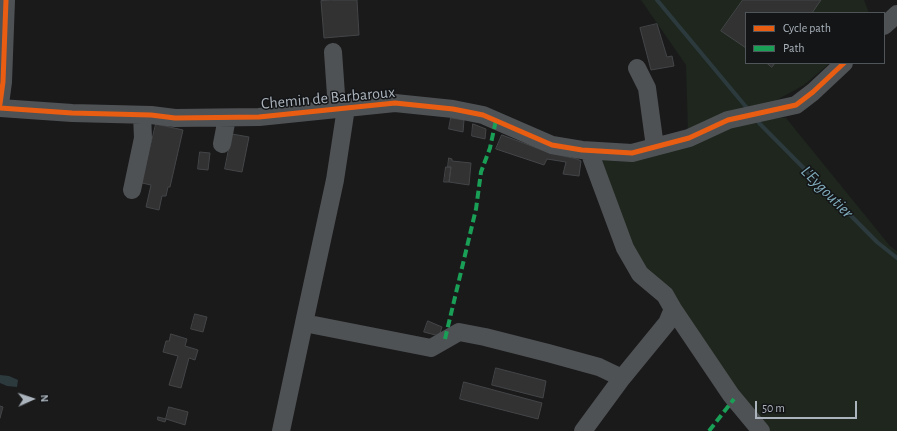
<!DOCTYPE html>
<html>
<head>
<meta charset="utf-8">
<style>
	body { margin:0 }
	#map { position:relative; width:897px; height:431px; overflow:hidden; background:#1a1a1b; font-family:"Alegreya Sans",sans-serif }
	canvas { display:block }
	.legend { position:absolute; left:745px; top:12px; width:140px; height:52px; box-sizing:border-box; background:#141517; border:1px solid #505559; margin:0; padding:5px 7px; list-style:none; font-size:12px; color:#abb4bd }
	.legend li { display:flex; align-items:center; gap:8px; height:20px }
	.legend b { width:20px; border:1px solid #505559 }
	.north { position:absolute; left:12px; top:379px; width:40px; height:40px; -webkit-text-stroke:3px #141517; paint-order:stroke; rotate:87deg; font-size:11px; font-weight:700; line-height:16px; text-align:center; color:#abb4bd }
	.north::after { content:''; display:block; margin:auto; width:14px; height:18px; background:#abb4bd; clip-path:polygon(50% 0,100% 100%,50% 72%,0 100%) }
	.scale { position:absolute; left:755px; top:401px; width:102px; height:18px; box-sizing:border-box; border:2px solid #abb4bd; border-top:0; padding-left:5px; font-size:12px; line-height:14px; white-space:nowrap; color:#abb4bd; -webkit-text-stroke:3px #141517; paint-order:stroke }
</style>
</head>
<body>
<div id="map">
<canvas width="897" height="431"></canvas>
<ul class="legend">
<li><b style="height:5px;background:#e95d12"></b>Cycle path</li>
<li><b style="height:5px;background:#1a9f57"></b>Path</li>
</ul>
<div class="north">N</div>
<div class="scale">50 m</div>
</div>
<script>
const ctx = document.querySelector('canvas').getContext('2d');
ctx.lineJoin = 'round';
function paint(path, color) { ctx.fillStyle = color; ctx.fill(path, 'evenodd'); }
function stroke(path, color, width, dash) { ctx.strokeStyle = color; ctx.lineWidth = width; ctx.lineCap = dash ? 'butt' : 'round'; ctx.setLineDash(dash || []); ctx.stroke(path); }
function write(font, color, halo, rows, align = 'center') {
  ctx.font = font + ' "Alegreya Sans",sans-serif'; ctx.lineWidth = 3; ctx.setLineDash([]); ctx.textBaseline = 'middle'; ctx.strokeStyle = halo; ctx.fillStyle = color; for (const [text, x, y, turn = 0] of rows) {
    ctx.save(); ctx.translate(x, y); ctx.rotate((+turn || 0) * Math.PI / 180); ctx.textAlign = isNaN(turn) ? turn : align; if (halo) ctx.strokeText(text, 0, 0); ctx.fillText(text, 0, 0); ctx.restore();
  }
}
const green = new Path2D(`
	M641,0H864L869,13H746V63H830L804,85L775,101L688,132L686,65Z
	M770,117L786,118L890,246L897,251V431H755L665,304L626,264L600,156L739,122Z`);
const water = new Path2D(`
	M0,375L9,376L18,380L17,387L7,386L0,383Z`);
const stream = new Path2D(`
	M657,0L747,108
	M759,123L877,242L897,258`);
const building = new Path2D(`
	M332,0H357L359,35L324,38L321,1Z
	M743,0H821L812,13H746V48L721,31Z
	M657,24L667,57L672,56L674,66L651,70L640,28Z
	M767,63H775L772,67Z
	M451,118L464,120L463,132L449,129Z
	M156,124L183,130L170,187H168L166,196H162L159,210L146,207L151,185L142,183Z
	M473,124L486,129L485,139L472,136Z
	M232,134L249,137L242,172L225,169Z
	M502,135L550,153L577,159L581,161L579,176L563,174L566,162L547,159L544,165L496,149Z
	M200,152L210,153L208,170L198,169Z
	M449,158L452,159V161L471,163L469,185L449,182L451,167H448Z
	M446,167H451L449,182H444Z
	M195,314L207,317L203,332L191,329Z
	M428,321L442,327L439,336L424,332Z
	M171,334L187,339L185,346L198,350L195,360L189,358L181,388L169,385L178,356L163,352L166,341H169Z
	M496,368L546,381L543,398L492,385Z
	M464,382L542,403L538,419L460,399Z
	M0,406L3,407L0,418Z
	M169,407L188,412L185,425L166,419Z
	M158,417L166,419L165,422L158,420Z`);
const minor = new Path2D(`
	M884,26L897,14
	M333,52L337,109
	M637,68L647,88L655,147
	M0,104L3,82L6,0
	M0,108L72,113L151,115L175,118L259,117L395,103L453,109L483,115L552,145L582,150L632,153L689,138L728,120L796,105L813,92L844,63
	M222,144L227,118
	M132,190L143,138L142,115
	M673,309L731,395L761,431
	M304,323L335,180L346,108
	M281,431L304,323L431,348L459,332L485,337L548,353L599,367L622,378
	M583,431L622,378L667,323L673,309L665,295L640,274L625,248L589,151`);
const quiet = new Path2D(`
	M445,339L476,209L481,172L490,148L496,120
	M709,431L734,399`);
const cycleway = new Path2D(`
	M0,104L3,82L6,0
	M0,108L72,113L151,115L175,118L259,117L395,103L453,109L483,115L552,145L582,150L632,153L689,138L728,120L796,105L813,92L844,63`);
const streetNames = [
	["Chemin de Barbaroux",328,98,-5]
];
const waterNames = [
	["L'Eygoutier",827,192,45]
];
paint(green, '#1e261e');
paint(water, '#2c3a3e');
stroke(stream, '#2c3a3e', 4);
paint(building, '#323233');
stroke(building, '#434547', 1);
stroke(minor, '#4f5254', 18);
stroke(quiet, '#1a9f57', 4, [8, 4]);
stroke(cycleway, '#e95d12', 5);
write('16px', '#abb4bd', '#141517', streetNames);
write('italic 17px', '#7fabba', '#141517', waterNames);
</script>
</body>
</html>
